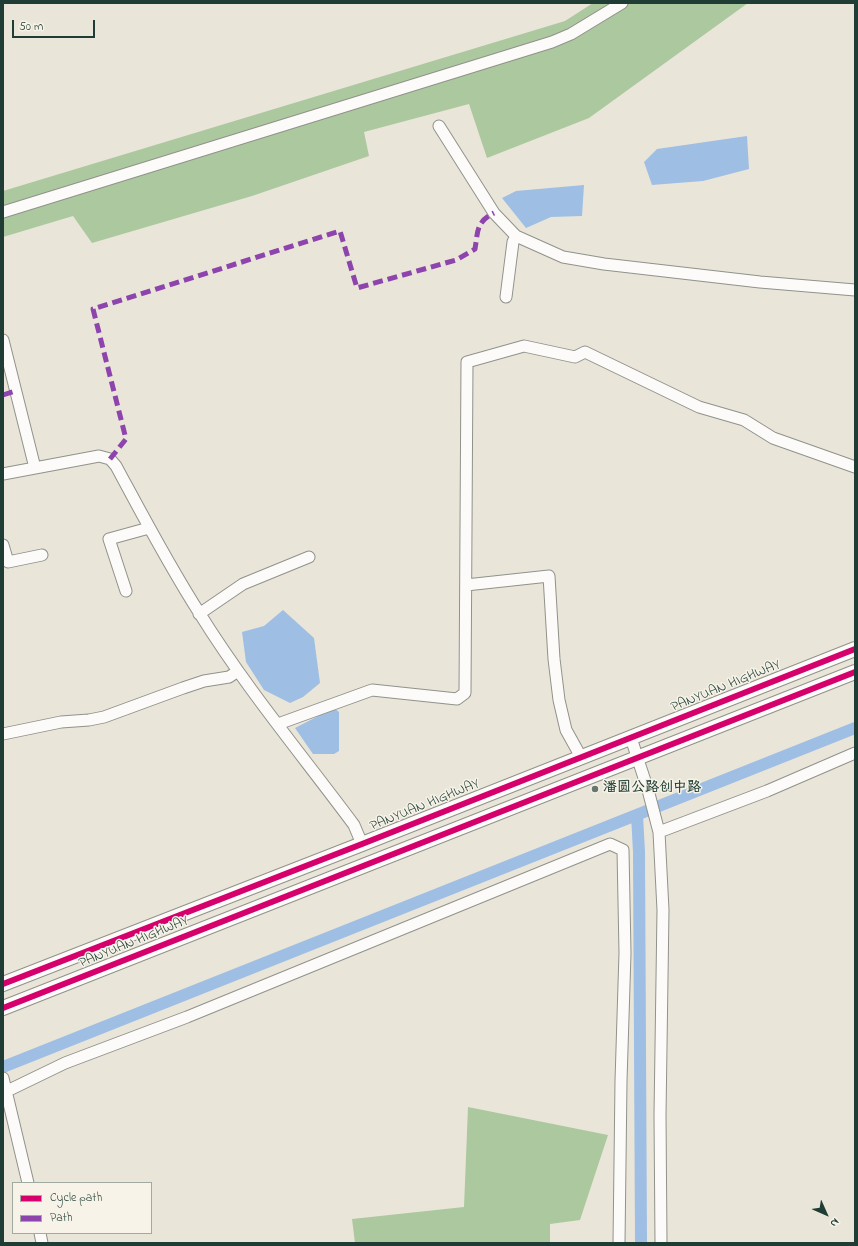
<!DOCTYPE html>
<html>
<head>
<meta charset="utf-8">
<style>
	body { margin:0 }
	#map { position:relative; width:858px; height:1246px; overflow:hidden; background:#eae5d9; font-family:"Indie Flower",sans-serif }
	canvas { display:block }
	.frame { position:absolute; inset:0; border:4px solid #1f3d34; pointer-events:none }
	.legend { position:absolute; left:12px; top:1182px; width:140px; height:52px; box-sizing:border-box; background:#f7f3e8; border:1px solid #a1aaa0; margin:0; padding:5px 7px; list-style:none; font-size:12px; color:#1f3d34 }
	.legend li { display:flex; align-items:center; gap:8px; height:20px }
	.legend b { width:20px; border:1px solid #a1aaa0 }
	.north { position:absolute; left:806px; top:1194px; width:40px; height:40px; -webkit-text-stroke:3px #f7f3e8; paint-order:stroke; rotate:135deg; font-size:11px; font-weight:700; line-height:16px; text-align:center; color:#1f3d34 }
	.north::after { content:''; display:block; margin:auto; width:14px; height:18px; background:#1f3d34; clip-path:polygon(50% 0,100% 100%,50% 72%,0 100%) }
	.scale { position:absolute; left:12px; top:20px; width:83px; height:18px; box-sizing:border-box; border:2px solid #1f3d34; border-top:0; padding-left:5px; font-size:12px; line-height:14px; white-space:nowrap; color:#1f3d34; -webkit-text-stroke:3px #f7f3e8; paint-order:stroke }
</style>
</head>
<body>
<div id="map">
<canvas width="858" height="1246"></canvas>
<div class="frame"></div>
<ul class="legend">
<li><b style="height:5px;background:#d6006c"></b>Cycle path</li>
<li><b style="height:5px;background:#8e44ad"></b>Path</li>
</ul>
<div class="north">N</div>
<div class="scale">50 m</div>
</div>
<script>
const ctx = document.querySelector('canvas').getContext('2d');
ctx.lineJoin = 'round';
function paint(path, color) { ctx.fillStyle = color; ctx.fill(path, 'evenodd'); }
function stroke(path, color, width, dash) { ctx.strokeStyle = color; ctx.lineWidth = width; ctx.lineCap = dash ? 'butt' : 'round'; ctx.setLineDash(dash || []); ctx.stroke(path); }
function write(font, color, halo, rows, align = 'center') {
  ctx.font = font + ' "Indie Flower","LXGW WenKai TC",sans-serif'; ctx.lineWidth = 3; ctx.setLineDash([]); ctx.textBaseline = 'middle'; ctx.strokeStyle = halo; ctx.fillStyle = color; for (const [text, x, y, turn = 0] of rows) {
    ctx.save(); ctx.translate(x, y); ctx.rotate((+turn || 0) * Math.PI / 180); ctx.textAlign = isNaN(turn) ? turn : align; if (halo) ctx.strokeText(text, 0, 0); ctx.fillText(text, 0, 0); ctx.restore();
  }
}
const forest = new Path2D(`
	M593,3H748L589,118L487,158L469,104L364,132L369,156L252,196L92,243L73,216L3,237V191L565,21Z
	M468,1107L608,1135L580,1220L550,1224V1243H355L352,1219L464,1207Z`);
const water = new Path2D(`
	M747,136L749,169L703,181L652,185L644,162L657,149Z
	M584,185L582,216L551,217L526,228L502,198L516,191Z
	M283,610L314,638L320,683L303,697L290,703L264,690L246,662L242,632L264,626Z
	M334,708L339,712V751L334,754H313L295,728Z`);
const canal = new Path2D(`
	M637,815L639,852L641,1243
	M3,1067L855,728`);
const minor = new Path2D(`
	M439,126L494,213L516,236L563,257L604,264L760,282L855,290
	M3,212L552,42L571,34L622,3
	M506,297L513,242L516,236
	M3,340L35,468
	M3,474L99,456L110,459L116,466C143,516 169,566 200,614C246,688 302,755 354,825L362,844
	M3,545L8,562L42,555
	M466,585L549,576L554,659L559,700L566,730L581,757
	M126,591L109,539L149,528
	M199,614L243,584L309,557
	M278,724L372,690L457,699L465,693L467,362L524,346L575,357L585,352L699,407L744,420L773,438L855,467
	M3,734L61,722L89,720L104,717L183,688L204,681L229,677L238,671
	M631,738L648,790L659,832L767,791L855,753
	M659,832L663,910L660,1115L661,1243
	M3,1078L28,1183
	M3,1093L65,1063L187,1017L610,844L623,850L625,953L621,1081L619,1243
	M40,1233L42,1243`);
const major = new Path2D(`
	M3,984L362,844L855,649
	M3,1008L855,672`);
const quiet = new Path2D(`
	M3,395L15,391
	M110,459L126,439L93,309L340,231L357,288L456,260L475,249C478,231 476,222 494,213`);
const cycleway = new Path2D(`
	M3,984L362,844L855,649
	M3,1008L855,672`);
const markers = [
	[595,789,4,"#66786e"]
];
const streetNames = [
	["PANYUAN HIGHWAY",726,687,-22],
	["PANYUAN HIGHWAY",425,806,-22],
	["PANYUAN HIGHWAY",134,943,-22]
];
const poiNames = [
	["潘圆公路创中路",603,789]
];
paint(forest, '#acc89e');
paint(water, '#9ebee4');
stroke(canal, '#9ebee4', 12);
stroke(minor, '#90928b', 13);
stroke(major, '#90928b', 16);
stroke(minor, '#fcfbf9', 11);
stroke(major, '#fcfbf9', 14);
stroke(quiet, '#8e44ad', 5, [10, 5]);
stroke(cycleway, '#d6006c', 6);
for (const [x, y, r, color] of markers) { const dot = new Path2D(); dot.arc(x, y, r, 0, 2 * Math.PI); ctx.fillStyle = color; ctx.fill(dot); stroke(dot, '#f7f3e8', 1.5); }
write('14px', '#1f3d34', '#f7f3e8', streetNames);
write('bold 14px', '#1f3d34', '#f7f3e8', poiNames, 'left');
</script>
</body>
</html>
